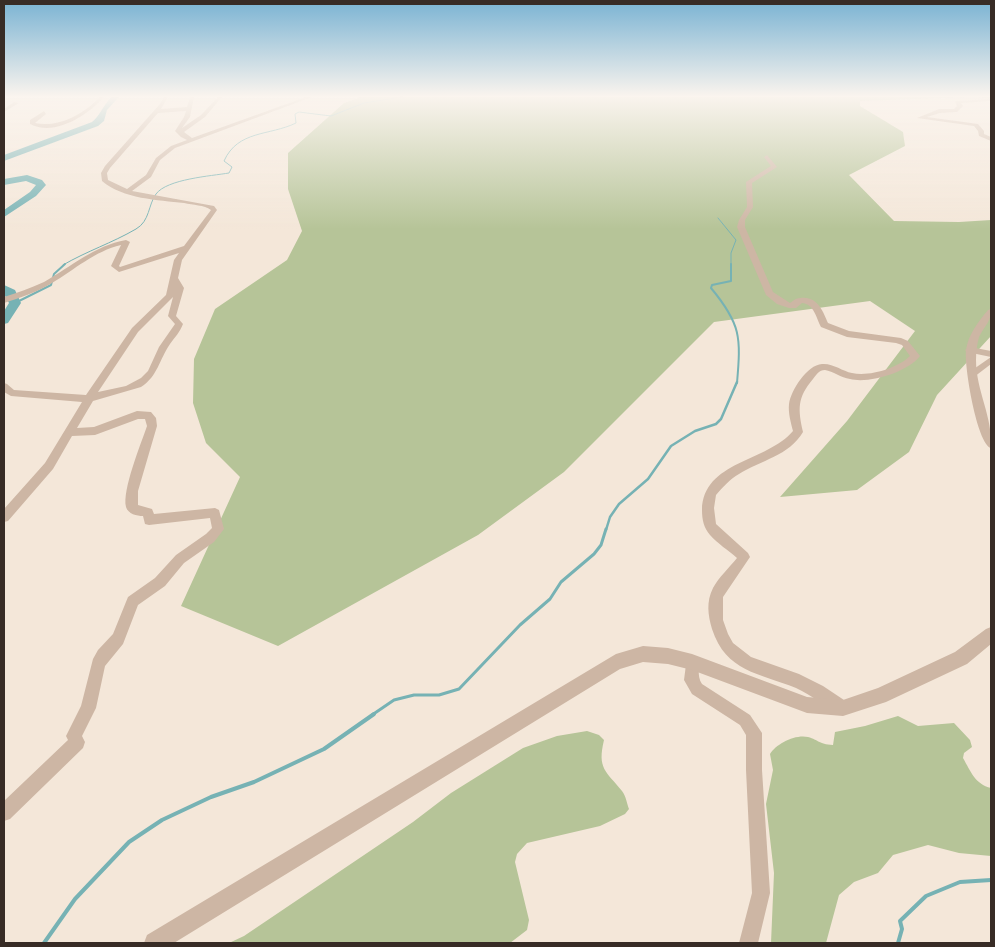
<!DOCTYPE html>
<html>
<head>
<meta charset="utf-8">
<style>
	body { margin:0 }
	#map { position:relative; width:995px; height:947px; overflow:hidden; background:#f4e7d9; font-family:Mulish,sans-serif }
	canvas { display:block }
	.frame { position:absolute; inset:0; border:5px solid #382c26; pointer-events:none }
</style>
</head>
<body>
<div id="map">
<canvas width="995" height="947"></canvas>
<div class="frame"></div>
</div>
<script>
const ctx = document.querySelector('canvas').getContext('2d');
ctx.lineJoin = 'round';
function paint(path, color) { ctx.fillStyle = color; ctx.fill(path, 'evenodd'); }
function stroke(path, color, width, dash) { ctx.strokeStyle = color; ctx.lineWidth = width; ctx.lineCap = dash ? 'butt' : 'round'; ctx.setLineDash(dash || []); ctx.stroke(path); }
const green = new Path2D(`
	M361,97H991V99L976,97L860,101V106L903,132L905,146L849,175L894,221L959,222L991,220V336L937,395L909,452L857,490L780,497L847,421L915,331L870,301L714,322L564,472L478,535L278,646L181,606L240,477L206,443L193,403L194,359L215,309L287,260L302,231L288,189V153L344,103Z
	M898,716L918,726L954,723L970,740L972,747L964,753L963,758C971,772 975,784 991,788V856L959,853L928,845L893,855L878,873L854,882L839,895L826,943H771L774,873L766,804L773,770L770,754C776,744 795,734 808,737C819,740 818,744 833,745L835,732L865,726Z
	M587,731L599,735L604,740C597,769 606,771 622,791C626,796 627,804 629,809L625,814L600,826L527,843L517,854L515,862L529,920L527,930L510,943H229L244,936L413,822L451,793L523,748L557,736Z`);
const streamFar4 = new Path2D(`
	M718,218L736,240L731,253V265
	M63,265C87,251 112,243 136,229C150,221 148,205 156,194C167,179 211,176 229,173L232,167L224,161C238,130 269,136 296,123L295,114L299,112L331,116L364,103L402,97`);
const streamFar3 = new Path2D(`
	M731,264V281L712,285L711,288C741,324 741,337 737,383
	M15,303L51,285L54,274L65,264`);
const streamFar2 = new Path2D(`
	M606,530L610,517L619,504L648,479L671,446L695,431L716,424L721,419L737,382`);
const streamFar1 = new Path2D(`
	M372,715L394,700L414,695H439L459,689L520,625L550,599L561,582L594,554L601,545L606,529`);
const stream = new Path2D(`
	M44,943L75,899L129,842L162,820L211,797L254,782L324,749L374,714
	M898,943L902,929L900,921L926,896L960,882L991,880`);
const river = new Path2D(`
	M111,97H119L107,110L104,121L98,126L4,161V155L92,122C98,118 104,105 111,97Z
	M27,175L42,180L46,185L36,196L4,217V210L30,192L36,185L26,181L4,185V179Z
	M4,285L15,290L21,303L8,323L4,324V311L9,303L4,294Z`);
const minor = new Path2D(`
	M100,97H104C88,115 55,137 30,124V120L44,111L46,114L35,123C60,128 83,114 100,97Z
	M164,97H168L161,109L187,107L190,97H194L190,117L182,128L201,115L218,97H222L205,117L184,132L192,138L306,97H312L175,148L160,160L151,177L132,191L214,206L217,210L182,260L178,278L184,288L176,316L183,324C180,332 175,337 170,344C159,360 158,376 141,387L93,401L77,428L94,427L137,411L151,412L156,418L157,426L138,491V505L152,509L154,514L215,508L219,510L224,529L214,542L184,563L165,586L138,605L123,644L105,666L96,708L82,736L85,742L83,748L10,819L4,821V801L68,740L66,736L81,706L93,659L98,650L113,634L128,597L155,578L176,555L206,534L212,528L210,518L149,525L145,524L143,516C137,516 128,514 126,507C122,490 141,444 147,426L145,419H138L95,435L72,436L53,469L8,521L4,522V509L45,463L82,402L11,396L4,392V383L7,384L14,390L86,395L132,328L166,295L174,260L179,253L119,272L111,266L121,245C95,251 74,270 52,283C37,292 20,298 4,303V297C17,293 31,288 44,282C72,266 94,246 126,240L130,242L119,266L120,267L184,246L211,210C204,205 193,205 184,203C158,200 123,199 102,181L101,173L105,166L159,105ZM186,111L184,117L175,131L181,137L187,140L171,146L156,158L146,175L127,189L108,180L107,173L110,168L158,113ZM173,297L168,316L175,324L159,347L148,371L141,378L126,386L98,392L138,332Z
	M991,99V101L961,103L963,106L957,112L940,113L927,117L978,124L984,131V134L991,137V141L979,136L978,131L974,126L917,118L939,109H954L957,106L955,101Z
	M14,102L19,103L4,112V109Z
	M767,155L777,167L752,183L753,207L745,220V227L773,292L790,303C793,301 796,298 800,298C817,295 823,311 828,323L849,331L901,338L908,341L920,356C908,372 869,384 850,379C841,378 833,371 825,370C819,370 816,375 813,379C797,398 798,409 803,432C789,456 761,460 739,474C730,479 723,487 716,495L714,508L716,524L748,553L750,557L723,597V620L728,634L733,643L751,657L799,674L823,686L847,702L850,707L847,712L842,715C826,708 812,695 796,688C759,673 726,672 712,629C708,615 706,602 713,588C719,577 729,568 737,558C728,550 718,544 710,535C704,528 702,520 702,510C703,461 767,462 793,431C791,423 788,413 789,404C791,390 807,365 822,364C833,363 842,371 852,373C869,377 898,368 910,356L902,345L896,343L847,337L821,327C816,317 814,304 802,303L796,308H789L777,304L766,295L737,227L739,220L747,207L746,182L771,166L764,157Z
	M970,347L991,351V357L967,352L965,350Z
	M991,357V364L974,377H968V373Z
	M692,655L697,657C701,666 696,675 702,684L750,715L762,733V770L770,893L758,943H739L752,893L746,770V735L740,725L692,694L684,680L687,657Z`);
const tertiary = new Path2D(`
	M991,309C992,321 984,326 979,337C977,344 976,352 976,360C976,391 993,417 991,448C977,444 964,366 966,350C968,335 978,322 988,310Z
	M991,627V644L967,664L886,702L843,716L807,713L692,670L668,664L643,662L620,669L174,943H144L147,935L616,654L643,646L668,648L692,654L807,697L843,700L878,688L955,652L986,629Z`);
paint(green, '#b6c498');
stroke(streamFar4, '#76b2b4', 1);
stroke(streamFar3, '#76b2b4', 2);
stroke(streamFar2, '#76b2b4', 2.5);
stroke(streamFar1, '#76b2b4', 3);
stroke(stream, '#76b2b4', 4);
paint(river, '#76b2b4');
paint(minor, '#cdb6a4');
paint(tertiary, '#cdb6a4');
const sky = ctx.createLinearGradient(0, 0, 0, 229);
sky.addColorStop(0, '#7ab3d3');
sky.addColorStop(0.42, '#faf4ee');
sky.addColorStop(1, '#faf4ee00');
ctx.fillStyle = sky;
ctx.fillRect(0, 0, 995, 229);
</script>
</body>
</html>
